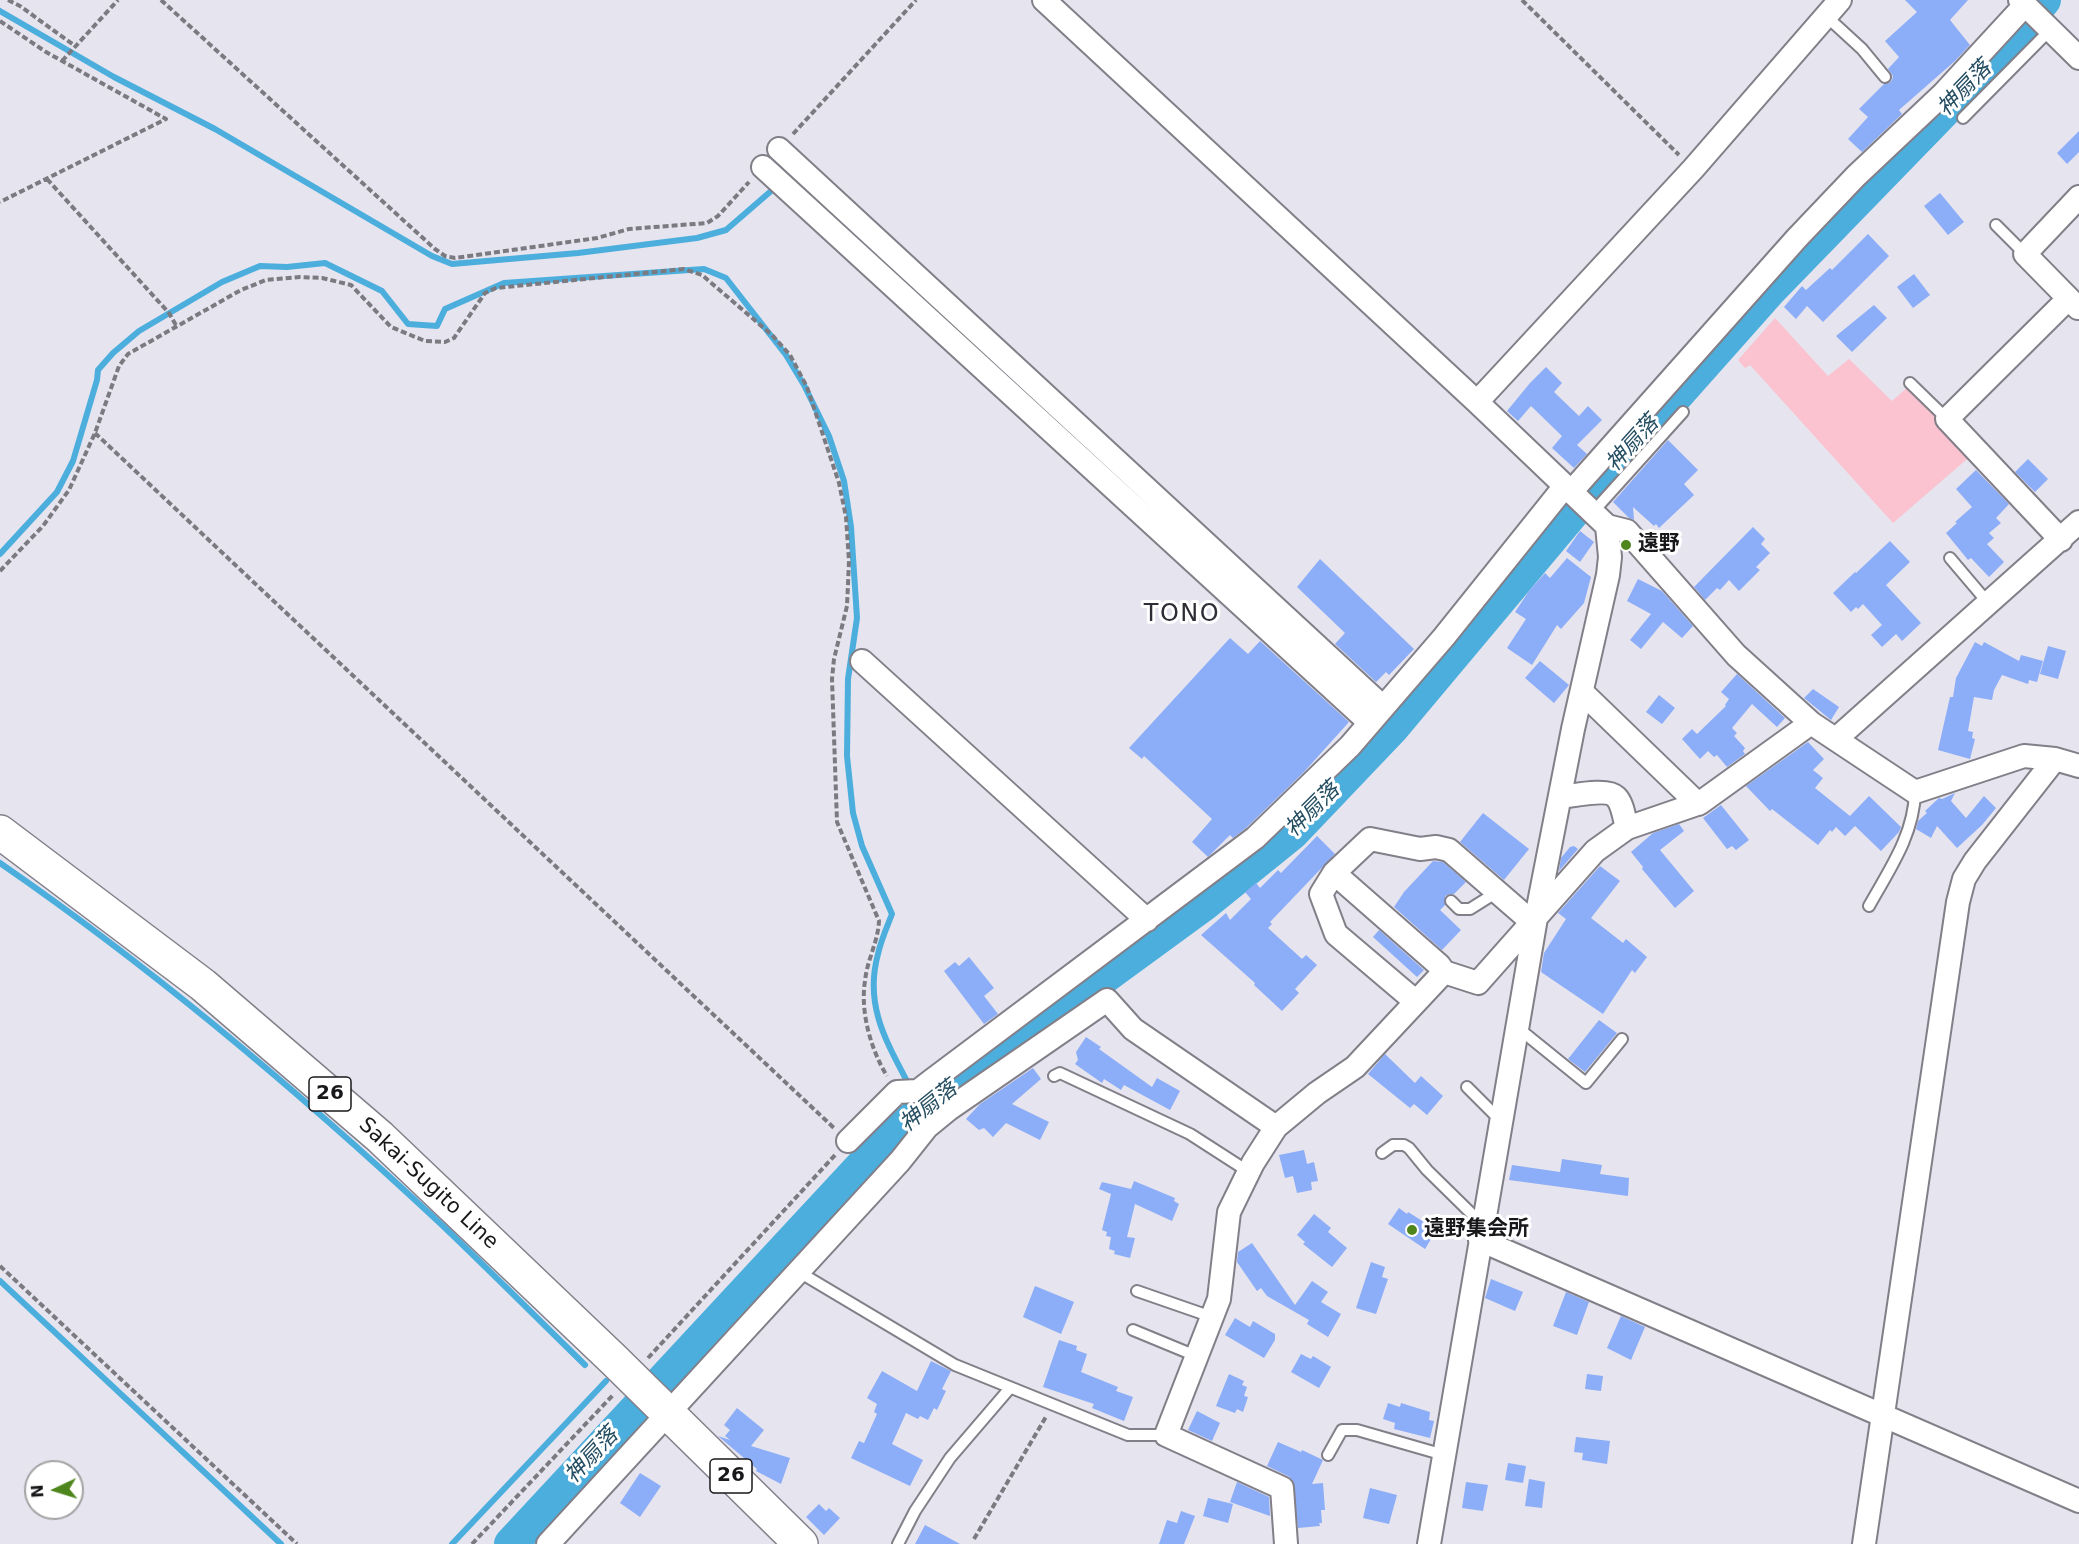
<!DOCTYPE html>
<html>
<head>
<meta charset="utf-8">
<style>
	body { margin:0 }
	#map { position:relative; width:2079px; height:1544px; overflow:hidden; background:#e6e4ee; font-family:"DejaVu Sans",sans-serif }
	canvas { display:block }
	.north { position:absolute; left:24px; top:1460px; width:60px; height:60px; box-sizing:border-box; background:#fff; border:2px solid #a3a3a4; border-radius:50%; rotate:266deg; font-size:16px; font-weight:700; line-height:24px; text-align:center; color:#18181b }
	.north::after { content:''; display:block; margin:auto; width:21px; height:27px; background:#4e851d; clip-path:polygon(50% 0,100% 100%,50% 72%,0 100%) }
</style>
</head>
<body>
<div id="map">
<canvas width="2079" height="1544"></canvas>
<div class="north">N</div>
</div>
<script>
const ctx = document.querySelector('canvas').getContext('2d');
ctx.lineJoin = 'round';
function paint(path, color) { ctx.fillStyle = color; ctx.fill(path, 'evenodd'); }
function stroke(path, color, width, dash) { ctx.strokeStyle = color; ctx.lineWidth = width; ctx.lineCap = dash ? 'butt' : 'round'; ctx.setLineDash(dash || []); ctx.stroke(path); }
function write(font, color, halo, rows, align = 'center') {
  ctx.font = font + ' "DejaVu Sans","Noto Sans JP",sans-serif'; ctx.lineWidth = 6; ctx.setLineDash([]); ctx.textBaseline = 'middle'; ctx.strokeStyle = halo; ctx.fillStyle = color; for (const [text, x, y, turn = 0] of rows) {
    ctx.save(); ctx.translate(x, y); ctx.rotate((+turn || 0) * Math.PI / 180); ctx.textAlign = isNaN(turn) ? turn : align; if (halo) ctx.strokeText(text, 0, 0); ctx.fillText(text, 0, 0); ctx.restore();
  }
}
const green = new Path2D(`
	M1775,318L1828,376L1849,359L1892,401L1908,387L1974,453L1893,523L1750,365L1745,368L1738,360Z`);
const stream = new Path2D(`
	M0,11L114,77L215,129L432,256L452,264L578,253L697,238L726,230L778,185
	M0,554L57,492L73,461L97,380L98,370L113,353L139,331L222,282L260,266L287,267L325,263L382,291L408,324L437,326L445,309L504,283L704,269L726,278L786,355L804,385L829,436L844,481L851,527L857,618L848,679L847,756L853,813L862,846L892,914C887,927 881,940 878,954C864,1005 886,1041 909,1085
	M1379,717L1392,728
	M0,863C157,971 303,1095 442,1225C490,1271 537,1318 585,1365
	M915,1097L922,1110
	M0,1281L281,1544
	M452,1544L606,1381`);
const river = new Path2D(`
	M511,1544L862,1166L922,1110L1204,904L1292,833L1392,728L1578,506L1769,291L2008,45L2044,0`);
const building = new Path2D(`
	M1905,0H1968L1950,20L1970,45L1955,61L1899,110L1902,114L1862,152L1848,139L1868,117L1859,109L1884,84L1889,83L1892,80L1893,76L1888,69L1899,57L1885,41L1917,12Z
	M2079,131V152L2067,164L2057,153Z
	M1940,193L1964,222L1948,235L1924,206Z
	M1868,234L1889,256L1823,322L1807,306L1796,319L1784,307L1802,286L1806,290L1830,268L1832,270Z
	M1914,274L1930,295L1913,308L1897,287Z
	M1874,305L1887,318L1852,352L1836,336Z
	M1546,367L1562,383L1554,392L1579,416L1588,406L1602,420L1577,445L1587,454L1574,468L1552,448L1562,436L1531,406L1518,421L1507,411L1530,383Z
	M1668,440L1698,470L1684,484L1694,495L1659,528L1656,524L1654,526L1633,507L1634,520L1629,518L1613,502Z
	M2028,459L2048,479L2035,492L2015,472Z
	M1976,470L2009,504L1996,518L2001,523L1989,533L1994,538L1987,544L2004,562L1989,577L1971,558L1968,560L1946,533L1957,523L1955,522L1972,507L1956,489Z
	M1753,527L1765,539L1761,544L1770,553L1756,567L1760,570L1739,591L1729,580L1720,590L1717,588L1705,600L1694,587Z
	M1580,531L1594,542L1580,562L1566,551Z
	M1890,541L1910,562L1886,585L1921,623L1902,641L1896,634L1882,647L1871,635L1882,625L1863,604L1858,609L1856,607L1851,612L1833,593L1855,572L1856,573Z
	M1567,558L1591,577L1584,603L1561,629L1557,625L1532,665L1507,648L1526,619L1515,612L1529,591L1545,573L1550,578Z
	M1320,559L1414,649L1389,675L1386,672L1376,682L1335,644L1345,633L1297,587Z
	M1638,579L1662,591L1693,626L1682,638L1663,622L1641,649L1630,640L1651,614L1627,601Z
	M1230,638L1248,654L1260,641L1349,722L1304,772L1246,828L1233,838L1230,835L1208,857L1192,842L1212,819L1144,756L1142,759L1129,748Z
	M1975,642L1982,646L1984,642L2019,661L2021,655L2043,661L2037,682L2029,680L2028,684L2002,675L1994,690L1992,700L1974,697L1968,731L1973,732L1972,738L1975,739L1970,759L1938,750L1950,697H1953L1956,678Z
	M2048,646L2066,651L2058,679L2040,674Z
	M1540,661L1569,685L1554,703L1525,678Z
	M1737,674L1785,718L1777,727L1752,704L1732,728L1737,733L1734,736L1745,748L1743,751L1745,754L1727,767L1717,755L1714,757L1708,751L1700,759L1682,739L1692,729L1697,734L1726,706L1725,705L1729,699L1721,692Z
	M1813,689L1839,707L1831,720L1804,698Z
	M1659,695L1675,708L1662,724L1646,712Z
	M1808,742L1824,759L1813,770L1823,778L1815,788L1850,816L1869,796L1901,827L1899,832L1881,851L1855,826L1845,836L1836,827L1832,832L1830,830L1818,845L1772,809L1770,811L1746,786Z
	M1955,793L1951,801L1966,818L1984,796L1996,808L1982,825L1957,848L1937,826L1931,838L1916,829L1918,821L1927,813L1925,811L1939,798L1942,799Z
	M1721,805L1749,840L1736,850L1732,846L1727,849L1703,818Z
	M1483,813L1529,849L1504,880L1460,842Z
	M1679,824L1684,831L1660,850L1694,891L1675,908L1642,869L1643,867L1631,852L1653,833Z
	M1317,836L1335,854L1270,922L1272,924L1268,928L1302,959L1306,955L1317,965L1295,989L1299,993L1282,1011L1254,985L1255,983L1201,935L1226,913L1230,920L1251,899L1245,892L1256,883L1260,888L1278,870L1281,873Z
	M1574,846L1578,849L1559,871L1561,858L1570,847Z
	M1433,861L1443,862L1466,882L1454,894H1450L1445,896V905L1440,910L1461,930L1442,950L1394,907L1404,892Z
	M1600,866L1620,881L1591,918L1623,943L1626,939L1647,957L1635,973L1632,970L1603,1014L1541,972L1544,953L1566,919L1558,913Z
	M1379,930L1424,970L1417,977L1373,937Z
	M969,957L994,988L984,996L998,1014L984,1024L944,971L955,962L959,966Z
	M1599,1020L1617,1033L1585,1072L1568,1059Z
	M1086,1037L1101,1047L1099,1049L1152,1087L1157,1078L1180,1091L1170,1110L1124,1085L1121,1090L1104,1079L1102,1083L1075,1064L1078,1060L1076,1052Z
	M1385,1054L1415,1083L1421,1076L1443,1096L1427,1115L1414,1104L1410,1108L1368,1074Z
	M1033,1068L1041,1079L1012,1104L1049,1122L1040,1140L1006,1123L993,1137L984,1128L979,1130L966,1119L980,1104Z
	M1304,1150L1307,1164L1314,1162L1318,1181L1311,1182L1312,1190L1297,1193L1293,1176L1285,1178L1279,1155Z
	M1562,1159L1602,1165L1600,1174L1629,1178L1628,1196L1509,1180L1512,1165L1560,1172Z
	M1134,1181L1175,1198L1174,1201L1179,1204L1172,1221L1135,1204L1127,1237L1135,1238L1130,1258L1114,1254L1115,1251L1109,1249L1111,1237L1106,1236L1107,1232L1102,1230L1111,1194L1099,1189L1102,1182L1131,1189Z
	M1399,1208L1407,1214L1408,1212L1432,1227L1429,1231L1434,1234L1425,1249L1388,1224Z
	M1314,1214L1331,1228L1328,1232L1347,1248L1332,1267L1303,1244L1305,1242L1297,1235Z
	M1252,1243L1295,1305L1312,1281L1328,1292L1321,1302L1341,1314L1328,1337L1307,1324L1309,1320L1267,1296L1261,1288L1257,1291L1237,1262L1238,1252Z
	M1371,1262L1385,1267L1382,1277L1388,1279L1376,1314L1356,1308Z
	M1491,1279L1523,1292L1515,1311L1485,1298Z
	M1035,1286L1074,1302L1061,1334L1023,1317Z
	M1566,1292L1589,1302L1577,1335L1553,1326Z
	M1621,1316L1645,1327L1631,1360L1607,1348Z
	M1235,1318L1250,1327L1253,1321L1275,1334V1340L1264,1358L1225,1335Z
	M1059,1340L1077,1346L1076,1350L1087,1354L1081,1372L1118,1387L1116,1391L1133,1397L1124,1421L1092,1408L1094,1404L1043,1387Z
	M1301,1354L1311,1359L1313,1356L1331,1367L1319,1388L1291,1372Z
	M931,1361L951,1371L942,1389L946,1391L937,1410L934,1408L928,1420L920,1416L918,1419L906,1413L892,1444L923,1460L910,1486L851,1458L859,1441L864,1443L877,1414L874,1412L877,1404L867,1398L882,1371L917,1391Z
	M1229,1374L1244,1381L1242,1385L1247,1387L1244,1396L1248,1397L1243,1412L1237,1409L1235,1413L1216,1406Z
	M1587,1374L1603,1376L1601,1391L1585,1389Z
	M1388,1403L1400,1407L1401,1403L1430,1412L1429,1420L1434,1421L1430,1438L1394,1429L1395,1423L1383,1419Z
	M737,1408L764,1430L751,1446L790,1458L781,1484L756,1471L757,1469L718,1436L730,1440L725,1436L730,1430L724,1425Z
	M1197,1411L1220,1423L1212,1441L1188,1430Z
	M1576,1437L1610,1441L1607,1464L1582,1460L1583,1453L1574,1452Z
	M1278,1442L1301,1452L1302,1450L1323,1460L1312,1484L1323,1483L1325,1510H1321L1322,1523H1319L1320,1526L1298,1528L1293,1481L1288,1476L1267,1466Z
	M1508,1463L1526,1466L1523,1483L1505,1480Z
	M640,1473L661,1486L640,1517L620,1503Z
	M1529,1479L1545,1482L1542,1508L1525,1506Z
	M1237,1482L1269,1497L1270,1516L1230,1502Z
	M1466,1482L1488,1485L1483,1511L1462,1508Z
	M1370,1488L1397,1495L1389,1524L1363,1518Z
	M1208,1498L1233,1504L1228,1523L1203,1516Z
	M819,1504L826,1511L829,1508L840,1518L824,1535L806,1517Z
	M1181,1511L1195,1516L1184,1544H1159L1167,1520L1177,1523Z
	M925,1525L960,1544H915Z`);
const path = new Path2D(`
	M8,0L20,6L75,46
	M161,0L435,249L445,256L455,258L597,238L629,229L707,223L718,216L749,182
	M1522,0L1679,155
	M0,21L46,52L166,119L0,202
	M62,61L118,0
	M793,134L916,0
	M47,179L169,313L177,327
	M95,433L834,1128
	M0,571L43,526L69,490L95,433L119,366L128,354L241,290L266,280L300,277L322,278L351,285L391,327L425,341L445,342L454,338L485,293L496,288L684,269L702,275L772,335L790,355L807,387L839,483L846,517L849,561L847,606L834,659L832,679L837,822L879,921C878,942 867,960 865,981C860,1012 871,1050 887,1076
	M0,1266L297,1544
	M648,1358L836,1154
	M974,1539L1047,1415
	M472,1544L614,1394`);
const lane = new Path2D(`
	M1826,16L1862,49L1885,77
	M1963,118L2050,30
	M1996,225L2025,254
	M1910,383L1947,419
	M1593,512L1683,412
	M1950,558L1989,604
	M1451,901L1459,909H1470L1497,892
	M1869,906C1889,870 1914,835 1915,792
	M1518,1028L1586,1083L1622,1039
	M1054,1076L1060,1073L1190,1134L1249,1172
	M1467,1087L1501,1121
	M1382,1153L1393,1145H1404L1409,1148L1427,1170L1483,1225
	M799,1272L955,1365L1128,1435H1166
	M1137,1291L1212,1317
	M1133,1330L1196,1356
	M1328,1455L1342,1430H1357L1444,1455
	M898,1544L915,1511L950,1458L1010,1388`);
const street = new Path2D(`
	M1044,0L1477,402L1607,526L1610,557L1608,575L1573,729L1536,918L1429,1544
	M2020,0L2079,58
	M779,149L1383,707
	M763,167L1370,723
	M2078,308L2025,254L2079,197
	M1477,402L1693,169L1840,0
	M1571,492L1797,238L1856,176L1943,94L2025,5
	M1607,526L1627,531L1736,655L1811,723L1915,792L2024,756L2055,759L2079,766
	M2061,540L1947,419L2068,299
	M862,661L1147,920
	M1583,693L1698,804
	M1836,739L2079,522
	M1560,797C1572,796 1607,788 1616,797C1623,804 1624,818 1627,828
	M1334,873L1439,965L1444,972
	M1415,1001L1336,934L1321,894L1334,873L1370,839L1420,849L1436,847L1449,850L1525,916L1536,918
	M848,1141L897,1092L918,1091L931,1081L1255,838L1350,746L1444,637L1565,486
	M1480,1240L2079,1501
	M548,1544L900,1161L927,1127L949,1109L1107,1000L1133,1029L1276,1127
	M1286,1544L1282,1488L1166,1435L1219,1299L1229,1212L1253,1163L1276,1127L1317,1093L1355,1067L1444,972L1478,983L1595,851L1627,828L1700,803L1811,723
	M1864,1544L1958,902L1964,879L1975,861L2055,759`);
const primary = new Path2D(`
	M0,832L203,985L380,1137L614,1360L801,1544`);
const markers = [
	[1626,545,6,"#4e851d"],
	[1412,1230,6,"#4e851d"]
];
const shields = [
	[330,1094,42],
	[731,1476,42]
];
const shieldNames = [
	["26",330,1094],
	["26",731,1476]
];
const poiNames = [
	["遠野",1638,545],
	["遠野集会所",1424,1230]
];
const streetNames = [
	["Sakai-Sugito Line",428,1184,43]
];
const waterNames = [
	["神扇落",1965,89,-46],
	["神扇落",1633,444,-48],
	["神扇落",1313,810,-45],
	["神扇落",929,1107,-39],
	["神扇落",592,1456,-47]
];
const quarterNames = [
	["TONO",1182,615]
];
paint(green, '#fbc2cf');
stroke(stream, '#4caedc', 6);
stroke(river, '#4caedc', 34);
paint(building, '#8cadf7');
stroke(lane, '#827f88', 14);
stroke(street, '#827f88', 26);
stroke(primary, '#827f88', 36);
stroke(path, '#7b7a80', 4, [6, 3]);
stroke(lane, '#fff', 10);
stroke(street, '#fff', 22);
stroke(primary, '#fff', 33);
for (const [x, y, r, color] of markers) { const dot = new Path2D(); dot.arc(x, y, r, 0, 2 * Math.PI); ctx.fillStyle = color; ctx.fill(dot); stroke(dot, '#fff', 2); }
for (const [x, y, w] of shields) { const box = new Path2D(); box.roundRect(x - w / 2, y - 17, w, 34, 4.5); ctx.fillStyle = '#fff'; ctx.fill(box); stroke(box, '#18181b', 1.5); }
write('bold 20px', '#18181b', null, shieldNames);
write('bold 21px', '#18181b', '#fff', poiNames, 'left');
write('21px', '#18181b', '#fff', streetNames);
write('italic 22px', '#254e62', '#fff', waterNames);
ctx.letterSpacing = '1.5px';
write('24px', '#2e2c34', '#fff', quarterNames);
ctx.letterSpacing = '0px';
</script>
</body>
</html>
